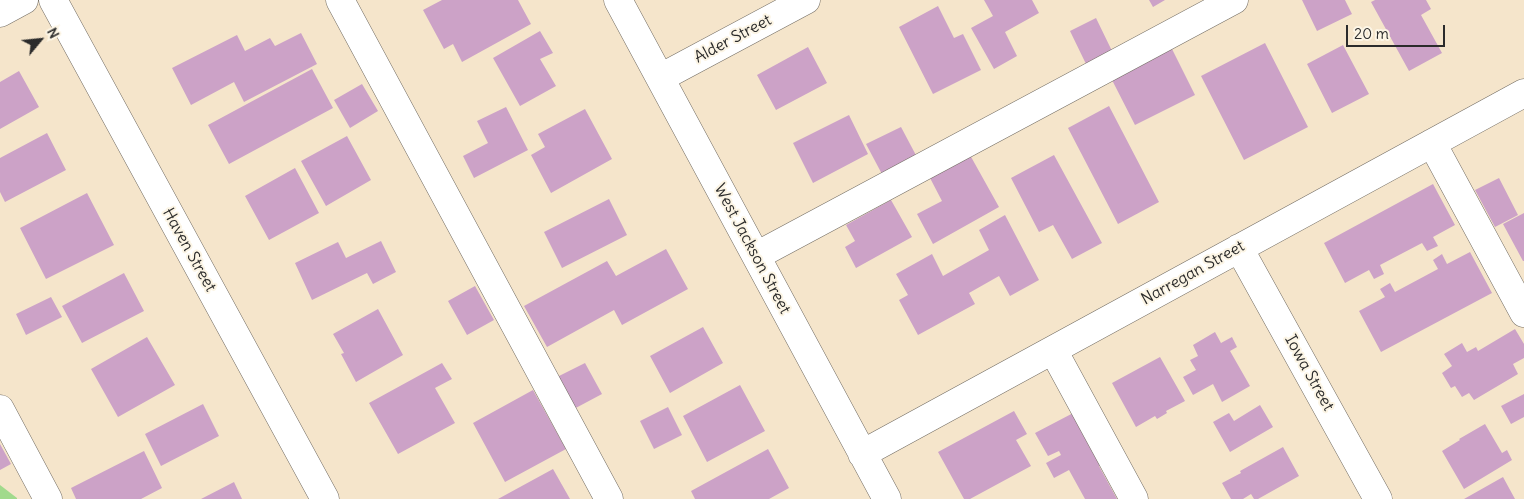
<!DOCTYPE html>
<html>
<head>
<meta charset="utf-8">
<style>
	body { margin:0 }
	#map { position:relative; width:1524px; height:499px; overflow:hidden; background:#f5e5cb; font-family:Delius,sans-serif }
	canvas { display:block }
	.north { position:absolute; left:15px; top:15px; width:50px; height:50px; -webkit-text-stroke:4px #fcf5e5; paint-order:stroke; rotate:62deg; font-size:14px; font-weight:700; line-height:20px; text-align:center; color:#2b2b2b }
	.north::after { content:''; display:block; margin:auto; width:18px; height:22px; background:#2b2b2b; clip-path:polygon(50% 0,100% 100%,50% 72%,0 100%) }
	.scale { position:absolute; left:1346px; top:25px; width:99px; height:22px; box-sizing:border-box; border:2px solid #2b2b2b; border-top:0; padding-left:6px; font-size:15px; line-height:18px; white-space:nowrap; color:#2b2b2b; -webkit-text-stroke:4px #fcf5e5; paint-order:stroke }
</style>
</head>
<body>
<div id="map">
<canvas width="1524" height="499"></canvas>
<div class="north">N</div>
<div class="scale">20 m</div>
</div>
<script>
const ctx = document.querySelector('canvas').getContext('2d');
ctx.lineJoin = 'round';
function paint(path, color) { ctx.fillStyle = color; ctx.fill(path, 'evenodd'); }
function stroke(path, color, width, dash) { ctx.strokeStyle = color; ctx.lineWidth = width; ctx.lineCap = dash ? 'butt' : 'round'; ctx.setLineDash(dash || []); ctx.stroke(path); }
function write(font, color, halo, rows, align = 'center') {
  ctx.font = font + ' Delius,sans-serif'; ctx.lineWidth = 4; ctx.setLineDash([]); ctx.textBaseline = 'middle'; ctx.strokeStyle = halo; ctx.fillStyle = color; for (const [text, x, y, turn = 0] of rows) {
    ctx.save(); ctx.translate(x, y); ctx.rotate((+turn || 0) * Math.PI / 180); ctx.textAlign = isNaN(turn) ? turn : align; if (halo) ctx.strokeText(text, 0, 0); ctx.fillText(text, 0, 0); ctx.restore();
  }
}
const green = new Path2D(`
	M0,485L17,498V499H0Z`);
const building = new Path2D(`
	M442,0H518L531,24L462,62L453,44L444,49L423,10Z
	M984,0H1032L1039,13L1005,32L1017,56L994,69L971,28L993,16Z
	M1149,0H1165L1153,7Z
	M1302,0H1345L1352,14L1317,31Z
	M1375,0H1426L1431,9L1421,15L1442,53L1409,71L1371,2Z
	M938,6L954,38L963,34L981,70L933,94L899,27Z
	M1096,18L1112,51L1086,64L1070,31Z
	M540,31L553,53L540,59L556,86L520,106L493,58Z
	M301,33L317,64L244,102L234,82L191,105L172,68L237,35L245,51L270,38L275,46Z
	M1265,43L1308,127L1244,160L1201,76Z
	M1343,45L1369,94L1332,113L1307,64Z
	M808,47L827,83L776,110L757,75Z
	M1172,49L1195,95L1135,125L1112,80Z
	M312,69L333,108L229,164L208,125Z
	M19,71L39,107L0,129V82Z
	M362,84L378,111L350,128L334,100Z
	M1109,106L1159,202L1118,224L1068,128Z
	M506,107L528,150L474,178L463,156L488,143L477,121Z
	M585,109L612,159L551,193L531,155L545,147L538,134Z
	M849,115L868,154L813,183L793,143Z
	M901,127L918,159L883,176L866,144Z
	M47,133L66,170L5,202L0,192V158Z
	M347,136L371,180L326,206L301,161Z
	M970,155L999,207L933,244L917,214L942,201L930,178Z
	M1054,155L1102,243L1072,259L1053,225L1039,232L1011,178Z
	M295,168L319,213L269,240L245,196Z
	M1499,178L1518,215L1495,227L1475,190Z
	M1433,184L1455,225L1433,237L1438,246L1427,251L1422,243L1380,265L1384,274L1374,279L1369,270L1345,283L1324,243Z
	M87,193L114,245L46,279L20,228Z
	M609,199L627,235L562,268L544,232Z
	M891,200L912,237L856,268L845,247L855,241L846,225Z
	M1524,213V261H1523L1503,224Z
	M1005,215L1039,280L1010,296L999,276L969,293L975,304L918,335L899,300L908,295L896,274L932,254L943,276L989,250L979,230Z
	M381,241L396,272L373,284L367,273L312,300L295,263L338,242L346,258Z
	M666,249L688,289L622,325L614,310L547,347L524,306L607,261L616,276Z
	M1470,252L1492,293L1381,352L1359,311L1385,297L1380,289L1390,283L1395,292L1438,269L1433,260L1442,254L1447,264Z
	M124,273L144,311L82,343L62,306Z
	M475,286L494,320L467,335L448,301Z
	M51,297L62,317L26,335L16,314Z
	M378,309L403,355L356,382L341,354L344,353L333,334Z
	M703,327L723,363L670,393L650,356Z
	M1515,329L1524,344V358L1513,364L1518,374L1474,400L1469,393L1462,397L1455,386L1451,388L1442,373L1452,366L1444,354L1462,343L1467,352L1476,347L1478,351Z
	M1215,332L1221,343L1232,337L1237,347L1230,351L1250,386L1222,402L1213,384L1193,395L1183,377L1196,370L1190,360L1198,356L1193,345Z
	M147,337L175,385L118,417L91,369Z
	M1160,357L1185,401L1166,411L1167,413L1157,419L1155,416L1136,427L1112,383Z
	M442,363L452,379L435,388L455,423L398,454L369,403Z
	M585,363L602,394L572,410L555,378Z
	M740,385L765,431L707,462L683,416Z
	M533,390L566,449L505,482L473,423Z
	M1524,394V417L1511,424L1501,406Z
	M203,404L219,436L161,466L145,434Z
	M1260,405L1273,427L1230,452L1213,422L1229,413L1234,421Z
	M668,407L682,435L654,449L640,421Z
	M1014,411L1027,434L1016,440L1031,466L970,499H964L938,452Z
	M1077,411L1104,464L1099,466L1117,499H1085L1069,470L1054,478L1046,463L1061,455L1059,451L1048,456L1035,433Z
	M1485,424L1502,453L1507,450L1512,460L1464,489L1442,451L1460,440L1459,439Z
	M0,444L11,464L0,470Z
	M1283,447L1299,476L1258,499H1254L1251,494L1243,499H1231L1222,483L1241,473L1240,471Z
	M768,449L789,488L769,499H695L691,491Z
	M144,451L162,488L141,499H76L71,488Z
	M553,469L570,499H498Z
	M1503,477L1515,499H1464Z
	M234,482L242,499H201Z`);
const minor = new Path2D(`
	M53,0L325,499
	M340,0L609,499
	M618,0L887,499
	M0,13L24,0
	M660,78L806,0
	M1432,143L1524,313
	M1239,248L1378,499
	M756,256L1234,0
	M1053,350L1134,499
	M0,409L48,499
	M862,454L1524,93`);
const streetNames = [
	["Alder Street",733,39,-28],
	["West Jackson Street",752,249,62],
	["Haven Street",189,250,61],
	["Narregan Street",1193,273,-29],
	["Iowa Street",1309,373,61]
];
paint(green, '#a1da8c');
paint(building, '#cca2c7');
stroke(minor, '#726c63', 29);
stroke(minor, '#fff', 28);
write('16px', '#2b2b2b', '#fcf5e5', streetNames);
</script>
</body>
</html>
